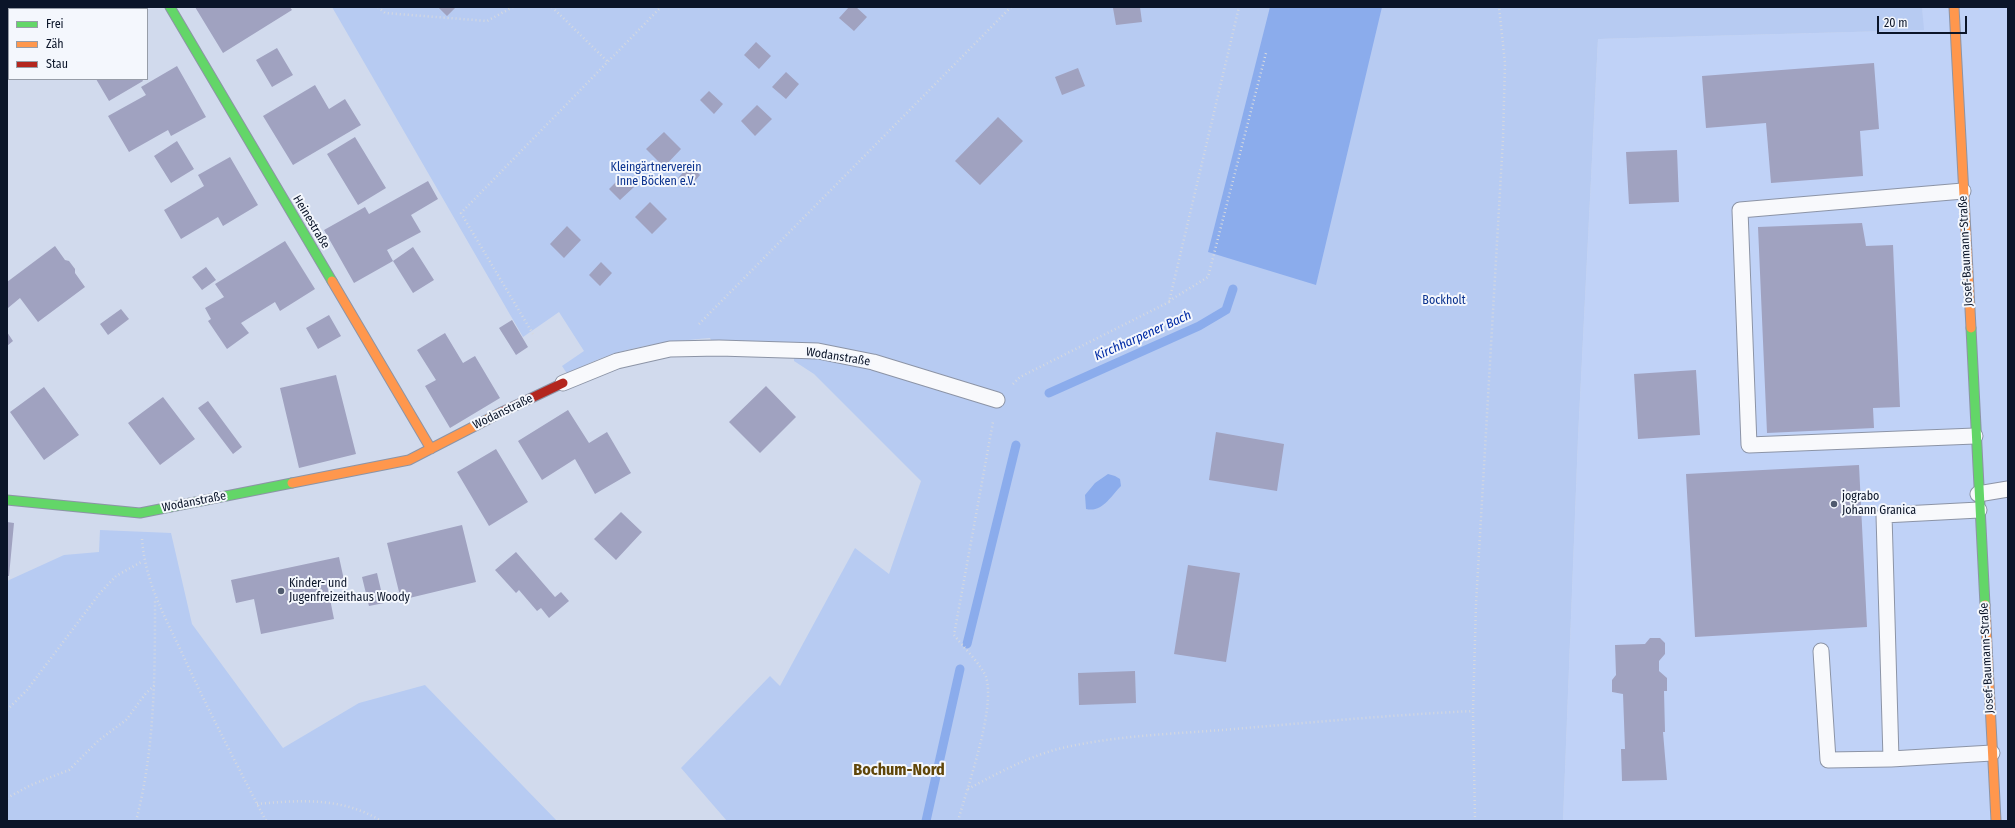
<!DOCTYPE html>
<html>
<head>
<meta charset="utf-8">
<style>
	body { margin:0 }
	#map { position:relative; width:2015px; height:828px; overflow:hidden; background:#d1daed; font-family:"Fira Sans Condensed",sans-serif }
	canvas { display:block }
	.frame { position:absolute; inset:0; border:8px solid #0b1529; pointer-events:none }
	.legend { position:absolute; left:8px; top:8px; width:140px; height:72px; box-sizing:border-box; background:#f4f7fd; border:1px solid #979da8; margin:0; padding:5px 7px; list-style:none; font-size:12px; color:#0b1529 }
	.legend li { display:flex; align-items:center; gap:8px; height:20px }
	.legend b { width:20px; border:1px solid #979da8 }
	.scale { position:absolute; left:1877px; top:16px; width:90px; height:18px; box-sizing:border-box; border:2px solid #0b1529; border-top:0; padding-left:5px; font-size:12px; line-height:14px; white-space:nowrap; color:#0b1529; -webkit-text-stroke:3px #f4f7fd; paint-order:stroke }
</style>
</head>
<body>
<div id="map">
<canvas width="2015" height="828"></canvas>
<div class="frame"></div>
<ul class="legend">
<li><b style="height:5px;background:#63d668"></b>Frei</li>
<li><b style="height:5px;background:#ff974d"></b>Zäh</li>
<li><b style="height:5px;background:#b3261e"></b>Stau</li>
</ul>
<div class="scale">20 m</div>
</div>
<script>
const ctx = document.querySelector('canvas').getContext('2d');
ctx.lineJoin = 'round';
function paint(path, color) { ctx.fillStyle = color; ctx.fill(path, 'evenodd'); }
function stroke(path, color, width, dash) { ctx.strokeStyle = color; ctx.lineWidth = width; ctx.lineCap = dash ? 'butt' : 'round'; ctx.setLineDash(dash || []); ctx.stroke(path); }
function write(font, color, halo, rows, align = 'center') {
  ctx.font = font + ' "Fira Sans Condensed",sans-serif'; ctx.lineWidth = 4; ctx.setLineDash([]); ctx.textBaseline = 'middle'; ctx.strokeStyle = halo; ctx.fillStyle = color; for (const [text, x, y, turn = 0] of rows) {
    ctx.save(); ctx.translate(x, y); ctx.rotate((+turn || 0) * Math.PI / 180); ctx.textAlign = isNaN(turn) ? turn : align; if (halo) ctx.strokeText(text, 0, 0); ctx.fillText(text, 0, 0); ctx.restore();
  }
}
const built = new Path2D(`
	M1922,7H2008V821H1563L1578,438L1598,39L1923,30Z`);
const green = new Path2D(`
	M332,7H1922L1924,30L1598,39L1578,438L1563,821H727L681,768L770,676L780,686L855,548L889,574L921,481L814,374L794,361V343L711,340L710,338C661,342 609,348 568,375L562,366L584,351L559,312L523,337Z
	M100,530L171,533L192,624L283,748L359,703L425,685L557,821H7V581L64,555L99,552Z`);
const water = new Path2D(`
	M1270,7H1382L1316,285L1208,252Z
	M1108,474L1115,476L1120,479L1121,486C1111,496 1102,513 1086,509L1085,495L1095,483Z`);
const stream = new Path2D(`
	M1049,393L1199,326L1226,310L1233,289
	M967,644L1016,445
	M926,821L960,669`);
const building = new Path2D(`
	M46,7H71L72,9H44Z
	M97,7H139L140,9H98Z
	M195,7H290L292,10L223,53Z
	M438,7H456L447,16Z
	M849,7H856L867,17L854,31L839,18Z
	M1140,7L1142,22L1116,25L1113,8Z
	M756,42L771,56L759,69L744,55Z
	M277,48L293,75L272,87L256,60Z
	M1874,63L1879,129L1860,131L1863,176L1771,183L1766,123L1706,128L1702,76Z
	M177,66L206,117L171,136L168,130L129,152L108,116L146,95L141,87Z
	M1078,68L1085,86L1062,95L1055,77Z
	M786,72L799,84L786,99L772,87Z
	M96,79H142L143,81L109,101Z
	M315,85L329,109L345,99L361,125L293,165L263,116Z
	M709,91L723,104L714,114L700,100Z
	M757,105L772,119L755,136L741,121Z
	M998,117L1023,141L980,185L955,161Z
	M664,132L681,149L664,167L646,149Z
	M355,137L386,188L358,205L327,154Z
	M177,141L194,169L171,183L154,156Z
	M1677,150L1679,202L1629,204L1626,152Z
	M230,157L258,205L223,226L218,217L181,239L164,210L204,186L198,175Z
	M690,165L700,175L689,188L678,178Z
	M622,176L634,187L620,200L609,189Z
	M428,181L438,199L411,215L421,232L387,250L393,261L354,283L324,230L365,207L369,214Z
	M650,202L667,219L652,234L635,217Z
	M1862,223L1866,246L1893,245L1900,407L1873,408L1874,428L1767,433L1758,227Z
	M567,226L581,240L564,258L550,244Z
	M285,241L315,289L280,311L275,302L241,323L249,333L227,349L208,321L211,319L205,308L224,297L215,284Z
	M55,246L65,260L69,261L75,269V273L85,287L38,322L20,298L8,308L7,282Z
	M413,247L434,280L413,293L393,261Z
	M601,262L612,273L600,286L589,275Z
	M206,267L216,280L202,290L192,277Z
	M121,309L129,319L108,335L100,324Z
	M329,315L341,336L318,349L306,328Z
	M512,320L528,347L516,355L499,328Z
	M7,332L13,341L7,346Z
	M445,333L463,363L475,356L500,398L450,428L425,386L436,380L417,350Z
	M1696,370L1700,435L1638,439L1634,374Z
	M336,375L356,454L299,468L280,388Z
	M766,386L796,417L760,453L729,422Z
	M44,387L79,435L44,460L10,412Z
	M163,397L195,439L160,465L128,423Z
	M208,401L242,447L233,454L198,408Z
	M568,410L589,443L607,432L631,473L595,494L575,459L542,480L518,441Z
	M1216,432L1284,444L1277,491L1209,480Z
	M496,449L528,502L489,526L457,472Z
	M1859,465L1867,627L1695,637L1686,474Z
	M621,512L642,532L616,560L594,539Z
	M7,522L14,523L9,576H7Z
	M462,525L476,582L401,600L387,543Z
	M516,552L555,597L561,592L569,601L549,618L541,608L537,611L519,590L516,593L495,570Z
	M339,557L344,580L327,584L334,619L261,634L254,599L236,603L231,580Z
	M1188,565L1240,573L1226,662L1174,654Z
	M377,573L384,603L369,606L362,577Z
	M1650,638H1660L1665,643V654L1659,661V671L1667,678V691H1664L1665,732H1663L1667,780L1622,781L1621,749H1625L1623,694L1612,692V680L1616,675L1615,645L1645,644Z
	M1135,671L1136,703L1079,705L1078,673Z`);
const path = new Path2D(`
	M378,7L385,13L487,21L513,7
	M552,7L607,61
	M1169,301L1208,277L1266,53
	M699,324L1011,7
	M533,334L461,213L661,7
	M1013,384L1020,377L1169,302L1239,7
	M142,539C145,581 164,615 182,653C208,710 237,765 266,821
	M7,710L27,690L100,593L116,576L143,561
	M968,789C998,773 1029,756 1062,748C1114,736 1169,734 1222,730C1305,723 1389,715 1473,711
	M7,798L31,785L69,770L99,740L126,720L146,693L155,685
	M257,804C299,800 343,797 381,821
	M136,821C155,749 155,673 155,599
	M958,821C967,788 996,708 986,677C983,667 961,644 954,635L993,422
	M1475,821L1473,711L1476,604L1503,139L1505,63L1499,7`);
const lane = new Path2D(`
	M1963,191L1740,210L1749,445L1975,436
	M563,383L617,361L670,349L719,348L818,351L873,362L997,400
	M1978,494L2008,489
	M1979,510L1884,515L1891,759L1992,753
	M1821,651L1828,760L1891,759`);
const fast = new Path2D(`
	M170,7L332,281
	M1971,328L1985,605
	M7,500L140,513L292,483`);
const slow = new Path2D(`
	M1954,7L1971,328
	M332,281L431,449
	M292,483L409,460L502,412
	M1985,605L1996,821`);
const jam = new Path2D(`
	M502,412L563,383`);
const markers = [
	[1834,504,4,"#505a6e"],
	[281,591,4,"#505a6e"]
];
const parkNames = [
	["Kleingärtnerverein",656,168],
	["Inne Böcken e.V.",656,182],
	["Bockholt",1444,301]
];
const streetNames = [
	["Heinestraße",311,222,59],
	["Josef-Baumann-Straße",1966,251,-93],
	["Wodanstraße",838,357,9],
	["Wodanstraße",503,412,-26],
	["Wodanstraße",194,502,-11],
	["Josef-Baumann-Straße",1987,658,-93]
];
const poiNames = [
	["jograbo",1842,497],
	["Johann Granica",1842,511],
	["Kinder- und",289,584],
	["Jugenfreizeithaus Woody",289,598]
];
const waterNames = [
	["Kirchharpener Bach",1143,336,-24]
];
const districtNames = [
	["Bochum-Nord",899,771]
];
paint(built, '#c0d2f7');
paint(green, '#b7cbf2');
paint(water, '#8bacec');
stroke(stream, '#8bacec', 9);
paint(building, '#a0a2c0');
stroke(lane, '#8c94a6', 17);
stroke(fast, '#8c94a6', 11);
stroke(slow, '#8c94a6', 11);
stroke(jam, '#8c94a6', 11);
stroke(path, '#d6d9df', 2.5, [1, 3]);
stroke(lane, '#f8f9fc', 15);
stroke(fast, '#63d668', 9);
stroke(slow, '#ff974d', 9);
stroke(jam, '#b3261e', 9);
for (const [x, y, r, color] of markers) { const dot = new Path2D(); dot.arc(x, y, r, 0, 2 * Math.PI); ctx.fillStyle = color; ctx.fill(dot); stroke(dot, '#f4f7fd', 1.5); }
write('12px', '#0b338f', '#f4f7fd', parkNames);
write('12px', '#0b1529', '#f4f7fd', streetNames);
write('12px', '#0b1529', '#f4f7fd', poiNames, 'left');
write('italic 13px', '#002ba5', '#f4f7fd', waterNames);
write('bold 16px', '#604609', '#f4f7fd', districtNames);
</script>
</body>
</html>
